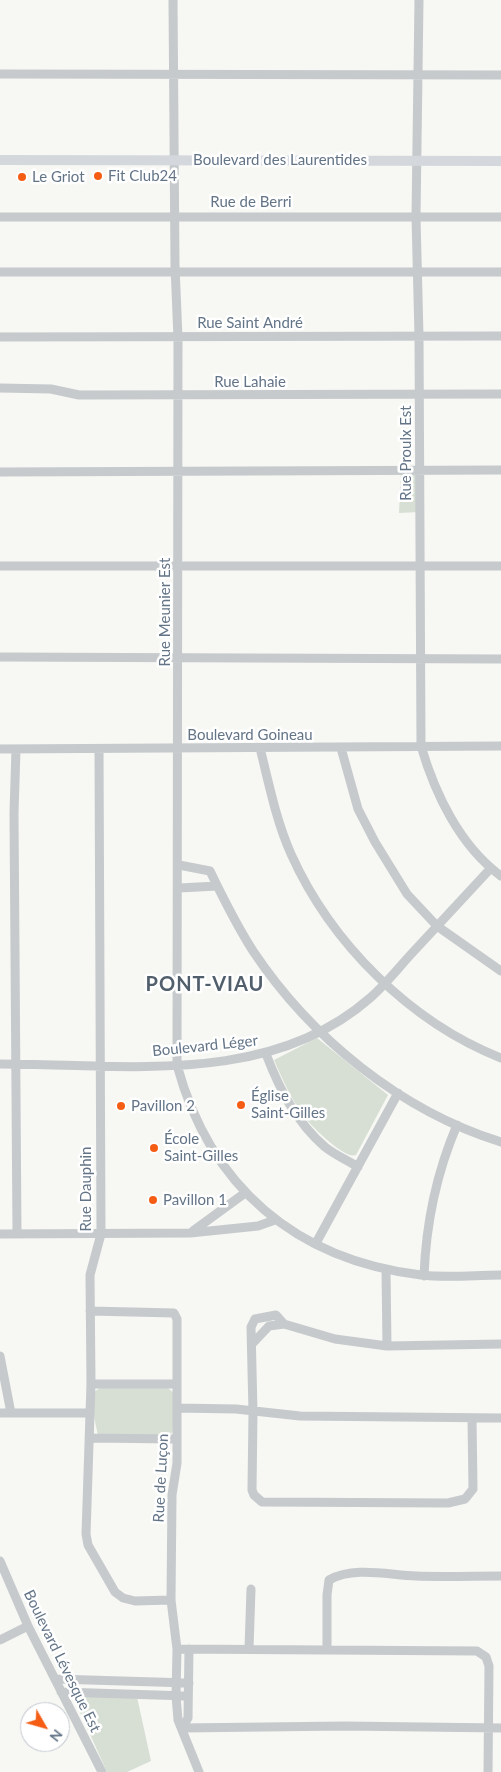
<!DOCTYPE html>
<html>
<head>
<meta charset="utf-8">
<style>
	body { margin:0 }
	#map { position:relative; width:501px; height:1772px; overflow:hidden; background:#f7f7f3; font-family:Lato,sans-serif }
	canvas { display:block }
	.north { position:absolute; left:20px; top:1702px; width:50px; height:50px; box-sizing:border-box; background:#fff; border:1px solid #c1c7cf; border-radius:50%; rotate:128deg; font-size:14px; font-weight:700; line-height:20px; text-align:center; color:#637487 }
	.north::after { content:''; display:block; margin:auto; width:18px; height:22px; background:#f55d15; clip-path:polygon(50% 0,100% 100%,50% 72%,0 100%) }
</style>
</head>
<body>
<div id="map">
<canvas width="501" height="1772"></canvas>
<div class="north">N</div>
</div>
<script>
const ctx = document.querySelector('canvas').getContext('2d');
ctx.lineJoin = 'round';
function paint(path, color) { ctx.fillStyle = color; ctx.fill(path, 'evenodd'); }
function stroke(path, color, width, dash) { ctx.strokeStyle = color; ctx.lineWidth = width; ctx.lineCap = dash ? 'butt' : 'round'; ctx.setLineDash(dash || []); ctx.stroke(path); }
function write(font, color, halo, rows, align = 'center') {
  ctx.font = font + ' Lato,sans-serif'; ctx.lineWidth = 5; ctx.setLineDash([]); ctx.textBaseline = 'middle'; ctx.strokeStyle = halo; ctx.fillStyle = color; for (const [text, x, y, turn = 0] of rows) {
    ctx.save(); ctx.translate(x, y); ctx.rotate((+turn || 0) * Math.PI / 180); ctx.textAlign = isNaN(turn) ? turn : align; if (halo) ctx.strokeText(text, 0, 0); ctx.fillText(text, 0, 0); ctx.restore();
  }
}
const green = new Path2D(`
	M401,471H420L419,512L399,513Z
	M317,1038L388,1095L356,1155C345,1160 310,1125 303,1115C291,1099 282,1078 274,1060Z
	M104,1385L168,1388L177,1396L174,1429L169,1437L98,1436L94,1416V1392Z
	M71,1692L137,1697L151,1761L127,1772H107Z`);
const minor = new Path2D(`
	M173,0L175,266L178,338L177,1065C210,1187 296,1260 421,1275C447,1278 475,1275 501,1275
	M419,0L416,217L419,336L421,746C435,794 460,846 501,876
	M0,74L501,75
	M0,217H501
	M0,272H501
	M0,337L501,336
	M0,388L51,389L79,395L501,394
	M0,472L501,470
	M0,566H501
	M0,657L501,659
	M260,748C269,784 276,820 291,854C331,943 410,1022 501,1058
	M341,748L358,809L375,842L407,894L437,926L501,971
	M0,749L501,746
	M16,749L14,813L17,1234
	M99,749L101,1234L90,1275L91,1384L86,1534L88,1545L115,1592L123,1598L135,1601L171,1600
	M179,865L210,871C223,898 237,926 253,951C311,1038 401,1111 501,1142
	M179,888L217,886
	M266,1054C279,1088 296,1122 325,1147C335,1155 347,1160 358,1167
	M0,1064C124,1064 269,1087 370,998C386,984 399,967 414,951C439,924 465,896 491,868
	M193,1231L245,1193
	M0,1234L190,1233L258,1226L275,1220
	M316,1243L398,1093
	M386,1270L387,1346
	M424,1276C426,1223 436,1174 457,1125
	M90,1311L174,1313L177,1319V1463L172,1495L171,1600L177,1649L176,1696L178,1720L199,1772
	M284,1324L276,1315L255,1319L251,1327L253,1412L252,1490L254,1495L262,1502L448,1503L465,1499L473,1489L472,1418
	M252,1344L269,1326L284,1324L335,1339L387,1346L501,1344
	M0,1356L11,1413
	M91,1384H177
	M177,1408L236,1409L300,1416L501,1418
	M0,1413H90
	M90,1438L177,1439
	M0,1561L28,1626L102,1772
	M0,1640L28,1626
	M177,1649L477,1651L486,1657L489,1666L488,1772
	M249,1649L251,1589
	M327,1650V1595L329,1580C354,1566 388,1575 416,1576C444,1577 473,1576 501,1576
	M55,1679L189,1683
	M61,1692L188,1696
	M182,1728L345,1726L501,1728
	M182,1728L188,1718L189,1649`);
const major = new Path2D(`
	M0,160L501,161`);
const markers = [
	[98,176,5,"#f55d15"],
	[22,177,5,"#f55d15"],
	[241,1105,5,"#f55d15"],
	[121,1106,5,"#f55d15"],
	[154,1148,5,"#f55d15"],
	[153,1200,5,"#f55d15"]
];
const streetNames = [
	["Boulevard des Laurentides",280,160],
	["Rue de Berri",251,202],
	["Rue Saint André",250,323],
	["Rue Lahaie",250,382],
	["Rue Proulx Est",406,453,-90],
	["Rue Meunier Est",165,612,-90],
	["Boulevard Goineau",250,735],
	["Boulevard Léger",205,1046,-6],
	["Rue Dauphin",86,1189,-90],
	["Rue de Luçon",161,1478,-87],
	["Boulevard Lévesque Est",62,1661,64]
];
const poiNames = [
	["Fit Club24",108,176],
	["Le Griot",32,177],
	["Église",251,1096],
	["Saint-Gilles",251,1113],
	["Pavillon 2",131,1106],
	["École",164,1139],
	["Saint-Gilles",164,1156],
	["Pavillon 1",163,1200]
];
const districtNames = [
	["PONT-VIAU",205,985]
];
paint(green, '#d7dfd4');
stroke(minor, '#c6cacd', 9);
stroke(major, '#d4d8dd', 10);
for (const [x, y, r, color] of markers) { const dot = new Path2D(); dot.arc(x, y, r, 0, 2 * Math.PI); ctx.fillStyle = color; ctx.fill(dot); stroke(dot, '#fff', 2); }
write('15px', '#637487', '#fff', streetNames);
write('15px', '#637487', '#fff', poiNames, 'left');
ctx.letterSpacing = '1px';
write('bold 20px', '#515e6c', '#fff', districtNames);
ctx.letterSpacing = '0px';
</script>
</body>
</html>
